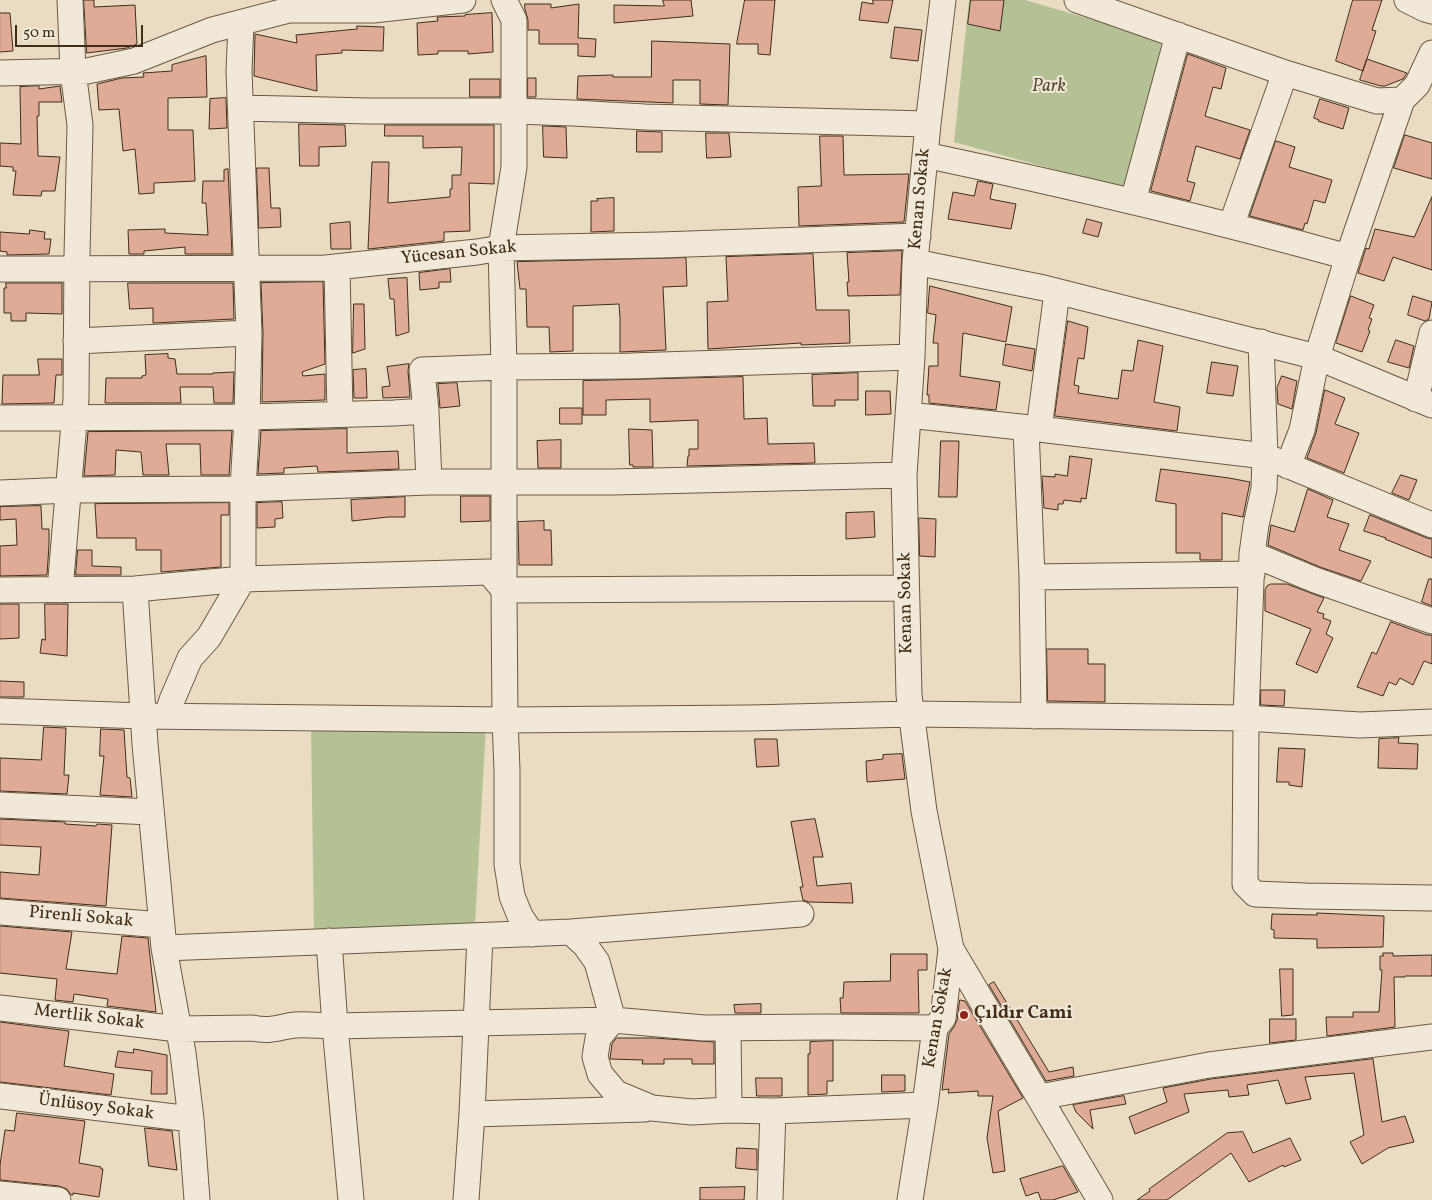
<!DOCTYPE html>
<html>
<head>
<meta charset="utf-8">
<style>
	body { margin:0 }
	#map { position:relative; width:1432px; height:1200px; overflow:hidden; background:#e9dcc3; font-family:Vollkorn,serif }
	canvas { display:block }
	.scale { position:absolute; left:15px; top:25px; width:128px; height:22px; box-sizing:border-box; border:2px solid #3f2e18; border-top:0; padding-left:6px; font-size:15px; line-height:18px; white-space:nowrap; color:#3f2e18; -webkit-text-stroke:4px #f1e8d8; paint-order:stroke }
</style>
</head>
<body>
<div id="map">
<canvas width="1432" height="1200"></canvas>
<div class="scale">50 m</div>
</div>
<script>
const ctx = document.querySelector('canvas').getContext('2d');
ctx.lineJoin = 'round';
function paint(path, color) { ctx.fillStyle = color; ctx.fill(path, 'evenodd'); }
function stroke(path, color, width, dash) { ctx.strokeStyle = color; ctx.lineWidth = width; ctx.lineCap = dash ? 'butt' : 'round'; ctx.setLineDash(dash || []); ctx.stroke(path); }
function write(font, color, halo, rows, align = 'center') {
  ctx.font = font + ' Vollkorn,serif'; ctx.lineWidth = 4; ctx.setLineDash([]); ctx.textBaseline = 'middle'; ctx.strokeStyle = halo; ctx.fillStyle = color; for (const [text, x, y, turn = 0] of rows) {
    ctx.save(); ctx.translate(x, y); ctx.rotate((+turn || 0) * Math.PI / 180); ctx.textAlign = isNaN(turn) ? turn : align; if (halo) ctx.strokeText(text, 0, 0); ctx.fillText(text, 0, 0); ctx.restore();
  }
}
const green = new Path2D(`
	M969,0H1025L1162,40L1130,190L954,142Z
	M486,724L475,924L314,929L311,728Z`);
const building = new Path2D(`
	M84,0H94V7L135,5L137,44L127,48L87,53Z
	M663,0H691L693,16L614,23V5L664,6Z
	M745,0H775L770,55L758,54V44H737Z
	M873,0H893L888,23L859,20L862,2L873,4Z
	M971,0H1004L1000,31L968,24Z
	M1353,0H1382L1372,30L1376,31L1363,71L1336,61Z
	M525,4H551V8L579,4L578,38L596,39L595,57L578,56V44H539V30H528V20L525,9Z
	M0,13H10L13,51L0,52Z
	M492,13L493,52L468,54V51H438V54L418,55L417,23L438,21L437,17L465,16V15Z
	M357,26L384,27L383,51L342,50V53L316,55L317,91L254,76L255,34L297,43L296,35L357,29Z
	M895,27L922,30L918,61L891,58Z
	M652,41L730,44L728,105L700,104V80H673V103L577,99L578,76L613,75V77H651Z
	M1188,54L1226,68L1221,89L1213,87L1205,116L1250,130L1240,159L1196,146L1187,181L1195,183L1190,201L1151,191Z
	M206,56L207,97L168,98V130H193L195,181L154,183V193L139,194L135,149L123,151L119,109L99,110L97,84L122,78L144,77L143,73L172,71V65Z
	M1367,59L1407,73L1403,79L1385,86H1381L1360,80Z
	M528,78H536V97H528Z
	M470,79H500V97H470Z
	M39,86V89L60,86L62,102H39V116H37L38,156L60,157L55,191H42L41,196L13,195L16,171H13V167L0,166V143L21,144L20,87Z
	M226,98L227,128L209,129L210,99Z
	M1320,99L1349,108L1343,129L1318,121L1319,120L1314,118Z
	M299,124L345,125L346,146L319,147V166H300Z
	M385,125H494V184L469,183L470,231L444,232V241L368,249L372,162H389L388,203L450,197V189H452V175H461L462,147L423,148V136H385Z
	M543,126L566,127L567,158L544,157Z
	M637,131L662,132V152H637Z
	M706,133H729L731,157L707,158Z
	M1405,135L1432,143V179L1394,168Z
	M820,136H843L844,175L909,174L904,222L799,226L798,187L821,186Z
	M1276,141L1295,147L1289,167L1332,180L1325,203L1314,200L1307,224L1305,223L1303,230L1250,216Z
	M257,168H269L271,208H280L281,227L259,228Z
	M228,169L232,254H185V247L144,251V254H129L128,230L165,229V233L208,235L206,203H202L203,181H224V170Z
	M978,181L993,184L990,199L1016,204L1011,229L948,219L953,192L974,196Z
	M1432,197V270L1393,257L1384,281L1358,273L1366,248L1369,249L1375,229L1414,237Z
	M614,198V231L591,232V201H598L597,199Z
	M1087,219L1102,223L1098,237L1083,233Z
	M350,222L351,249H331L330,224Z
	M30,230L45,232L44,239H51L49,254L7,255V252L0,251V232L29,234Z
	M902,251L900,295L848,296L847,282H849L847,253Z
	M813,254L816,310H849L850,343L801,345V343L708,349L707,302L728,301L726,257Z
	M686,258L687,286L663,287L666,350L620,352V318L619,304L573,306V351L550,352L549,327H527L526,289H520L517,262Z
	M450,269L451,282H439V288L420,290L419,273Z
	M407,278L409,332L396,336L394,299H390L388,279Z
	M323,282L325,364L302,372L303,376L325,374V400L262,402L263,333L261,283Z
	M6,283H62V314L26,313V321H11V313H4V288H6Z
	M128,283H233L234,319L153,323V308L130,309Z
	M930,286L1012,307L1006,342L963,333L960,376L1000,382L996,410L929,403V395H927L929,366H938V343H933L936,315L928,313Z
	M1351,296L1374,305L1369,318L1372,319L1368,330L1370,331L1362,352L1336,343Z
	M1413,296L1432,302L1429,319L1425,321L1408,315Z
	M354,304H364L365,349L353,353Z
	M1068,321L1088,327L1084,359L1078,358L1074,385L1079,386L1078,393L1118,399L1122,370L1133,371L1138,340L1163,346L1154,402L1180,407L1177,431L1055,416Z
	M1396,340L1414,346L1409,368L1388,362Z
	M1006,344L1035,349L1032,371L1003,365Z
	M168,354V358L175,359L177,374H213V373L234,372L233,403H214L213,387H180L181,403H105L106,378H142V376L146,375L145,355Z
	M38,359H62V375H56L54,403L2,404L3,375H39Z
	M1212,362L1238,366L1233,396L1207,393Z
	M409,364L408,371L410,397L383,398L382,387L390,386L387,367Z
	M366,369L367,398H354L353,370Z
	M858,373V400H835V406H813L812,375Z
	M1282,376L1297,381L1292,409L1278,404L1277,388Z
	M743,377L744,419L767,418L768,444L814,443L815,463L687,466L688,456H689V449H698V420L650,422V399L606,400V415H583V381Z
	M457,383L460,406L440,408L438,384Z
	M1325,390L1345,398L1335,424L1359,433L1344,473L1307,458L1316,433Z
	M866,391H890L891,414L866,415Z
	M560,408H582V424H560Z
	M347,429V453L398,451L399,469L318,472L317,466L284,468V473L258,474L261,431Z
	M629,429L652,430L653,467H633V465H630Z
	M232,431L229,475H201L200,444H166L169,475H143L141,452L116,450L115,475L84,476L88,432Z
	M561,440V468H538L537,441Z
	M941,441H959L957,497H939Z
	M1070,456L1092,459L1086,499L1081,498V502L1064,500L1063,504H1058V510L1044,508L1042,476L1055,477V474L1067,476Z
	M1161,469L1229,478L1250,482L1243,517L1222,513V560H1200V553H1176V504L1156,501Z
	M1401,475L1417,480L1409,500L1392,493Z
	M1308,489L1333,500L1327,517L1349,524L1339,550L1371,561L1361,581L1320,567L1268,545L1271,525L1294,532Z
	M461,496H490V521L461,522Z
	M405,497V517H388L352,521L351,500Z
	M282,502L283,518L275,519V527L257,528V503Z
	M229,503V515H221V567L161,572V550H136V538H97L95,504Z
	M41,506L42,529H49V545L47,575L0,576V546L17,545L16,519L0,520V507Z
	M874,512L875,537L846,539V513Z
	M1370,515L1427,538L1432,539V558L1385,539L1386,538L1364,531Z
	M919,518L936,519L935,557L920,556Z
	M544,521V530H551L552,565H519L518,522Z
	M78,550H92V566L121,567V575H76Z
	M1429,579H1432V606L1422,602Z
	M1271,584H1287L1324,598L1317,612L1324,614L1323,618L1331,621L1326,634L1333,638L1317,673L1296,664L1311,629L1265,611V590L1267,586Z
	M0,604H19V638L0,639Z
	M45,604H68L67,656L40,653L42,639L45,640Z
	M1391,622L1427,635H1432V664L1424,661L1413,685L1400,678L1396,685L1389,682L1383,696L1357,687L1372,652L1376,654Z
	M1047,649H1088V664H1105V702L1048,701Z
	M0,681L24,682V697H0Z
	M1261,690H1285L1284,706L1261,705Z
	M44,727L66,728L64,775H69L67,794L0,791V758L41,760Z
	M101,729L124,730L127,777L130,778L132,797L100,795L104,756H100Z
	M1399,738L1398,743L1418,744L1417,769L1378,768L1379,739Z
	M755,739H777L779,766L757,767Z
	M1279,748L1305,749L1302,787L1289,785V782H1277Z
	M902,754L905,779L867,782L866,761L883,759V755Z
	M0,819L65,822V824L96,826L97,824L112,825L106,906L0,898V872L39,875L41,847L0,845Z
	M815,819L823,857H813L817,886L851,883L853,903L809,902L803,900L800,887H803L791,822Z
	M1317,913L1384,916L1383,947L1317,948V939L1274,938V930L1271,929L1272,914L1317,915Z
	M0,926L72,932L66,969L117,974L122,936L148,938L156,1012L107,1006L108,999L74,994L73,1002L55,1000L57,979L0,973Z
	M1383,953H1393V956L1432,955V976H1405V977H1394L1395,1027L1327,1036L1326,1017H1353V1012H1379L1382,970H1380V956H1383Z
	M891,954H927V970H918L919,1013H841L840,998H843L844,982L890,981Z
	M1280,969H1293V1015L1282,1016Z
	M994,982L1049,1072L1073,1067L1074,1076L1046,1081L989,985Z
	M960,1000L965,1001L1023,1098L998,1111L1005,1171L993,1173L987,1138L993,1096H978V1091L948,1093L949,1089L942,1090L949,1034L954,1027L957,1020Z
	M761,1004V1013H735L734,1005Z
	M1270,1019H1296V1040L1270,1043Z
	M0,1022L69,1031L64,1066L114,1074L111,1095L0,1082Z
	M617,1038H653L714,1042V1064H692V1059H664V1064H642L643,1060L610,1059L612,1044Z
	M833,1041V1081H827V1094L808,1095V1054H810V1042Z
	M134,1049L167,1055V1094H151L152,1071L115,1067L118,1051L133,1053Z
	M1373,1059L1382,1122L1405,1116L1414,1142L1388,1148L1362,1164L1350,1142L1364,1135L1354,1073L1305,1077L1311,1099L1286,1104L1278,1080L1247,1085L1249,1095L1229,1097L1228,1090L1184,1094L1189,1112L1135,1134L1129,1117L1167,1102L1163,1088L1211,1079Z
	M882,1075H905V1091L882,1092Z
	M756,1078H782V1096H757Z
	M1124,1096L1126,1104L1090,1110L1093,1129L1076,1112L1073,1105Z
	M17,1113L85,1121L79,1163L101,1167V1169H103L99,1197L73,1193V1195H71L67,1189L59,1186L0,1180V1165L5,1130L14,1131Z
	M145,1128L172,1131L177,1170L149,1166Z
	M1243,1132L1253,1153L1290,1138L1301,1160L1284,1167L1283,1165L1249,1182L1231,1153L1167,1200H1137L1150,1191L1149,1189L1227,1133Z
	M737,1148L757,1149V1170L736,1168Z
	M1063,1166L1078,1192L1053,1200H1041L1038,1192L1026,1196L1020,1179Z
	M745,1187L744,1200H700V1188Z`);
const minor = new Path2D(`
	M504,0L514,20V167L501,248L504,367V590L505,720L507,770V864L512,896L520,916L532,934
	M1077,0L1285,73
	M1407,0L1425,9L1432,11
	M0,73L87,71L134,61L212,30L289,10H373L463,0
	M241,108L369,111H514L573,113L645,117L928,124
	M925,155C1067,185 1208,218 1348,257L1402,100
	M1133,201L1178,35
	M1231,226L1285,73L1377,101L1402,100L1417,85L1432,53
	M915,262L1044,288L1305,354L1317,357L1432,405
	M337,267L340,414
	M0,269L326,268L477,252L501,248L660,245L918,236
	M76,341L249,333
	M1261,342L1265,456L1264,489L1256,525L1252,554L1246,718L1245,884L1255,894L1306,896L1432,898
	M1416,399L1432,333
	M426,411L429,482
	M908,415L1039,429L1265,456L1432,525
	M0,418L247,417L394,413L426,411L422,370L504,367L630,366L912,357
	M1026,428L1032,577L1034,716
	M1039,429L1057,292
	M1288,466L1302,430L1317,357L1348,257
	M0,493L69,490L243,489L429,482H613L904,475
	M1252,554L1315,580L1432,621
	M1032,577L1252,574
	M135,589L145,744L164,948L183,1053L191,1119L197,1200
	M0,590L135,589L243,579L489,572L504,590L906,588
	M60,590L76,399L77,255L80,125L73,71L70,0
	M0,711L143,716L505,720L750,718L911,714L1246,718L1360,725L1432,722
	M167,716L172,700L190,658L209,637L243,579V489L247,417L249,333L239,71L241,23
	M0,805L151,812
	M0,912L162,925
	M571,932L801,914
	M329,941L335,1026L351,1200
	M951,949L1100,1200
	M0,1008L178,1029L252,1028C272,1032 278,1027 295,1025C309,1024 322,1026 335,1026L613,1020L597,962L585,945L571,932L164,948
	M728,1028L729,1110
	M0,1096L191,1119
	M1040,1097L1209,1065L1432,1037
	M925,1105L773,1111L729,1110L692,1112L652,1108L616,1093L600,1074L595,1057L598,1038L613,1020L704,1028L825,1027L935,1028
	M472,1114L645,1109
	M0,1194L58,1200
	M466,1200L472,1114L480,936
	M770,1200L773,1111
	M910,1200L925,1105L935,1028L943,1018L951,949L924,811L909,695L904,475L912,357L915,262L928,124L943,0`);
const markers = [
	[964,1015,5,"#8f2418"]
];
const parkNames = [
	["Park",1049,88]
];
const streetNames = [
	["Kenan Sokak",921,199,-85],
	["Yücesan Sokak",459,254,-6],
	["Kenan Sokak",907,603,-91],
	["Pirenli Sokak",81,918,5],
	["Mertlik Sokak",89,1018,7],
	["Kenan Sokak",939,1018,-80],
	["Ünlüsoy Sokak",96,1108,7]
];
const poiNames = [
	["Çıldır Cami",974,1015]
];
paint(green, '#b4c195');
paint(building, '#dfaa97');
stroke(building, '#3f2e18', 1);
stroke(minor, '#6a5a43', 27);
stroke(minor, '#f1e8d8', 25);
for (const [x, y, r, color] of markers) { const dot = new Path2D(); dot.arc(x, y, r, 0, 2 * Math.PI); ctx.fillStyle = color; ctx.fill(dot); stroke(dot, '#f1e8d8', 2); }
write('italic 18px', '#564b31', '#f1e8d8', parkNames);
write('18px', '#3f2e18', '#f1e8d8', streetNames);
write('bold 18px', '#3f2e18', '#f1e8d8', poiNames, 'left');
</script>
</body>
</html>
